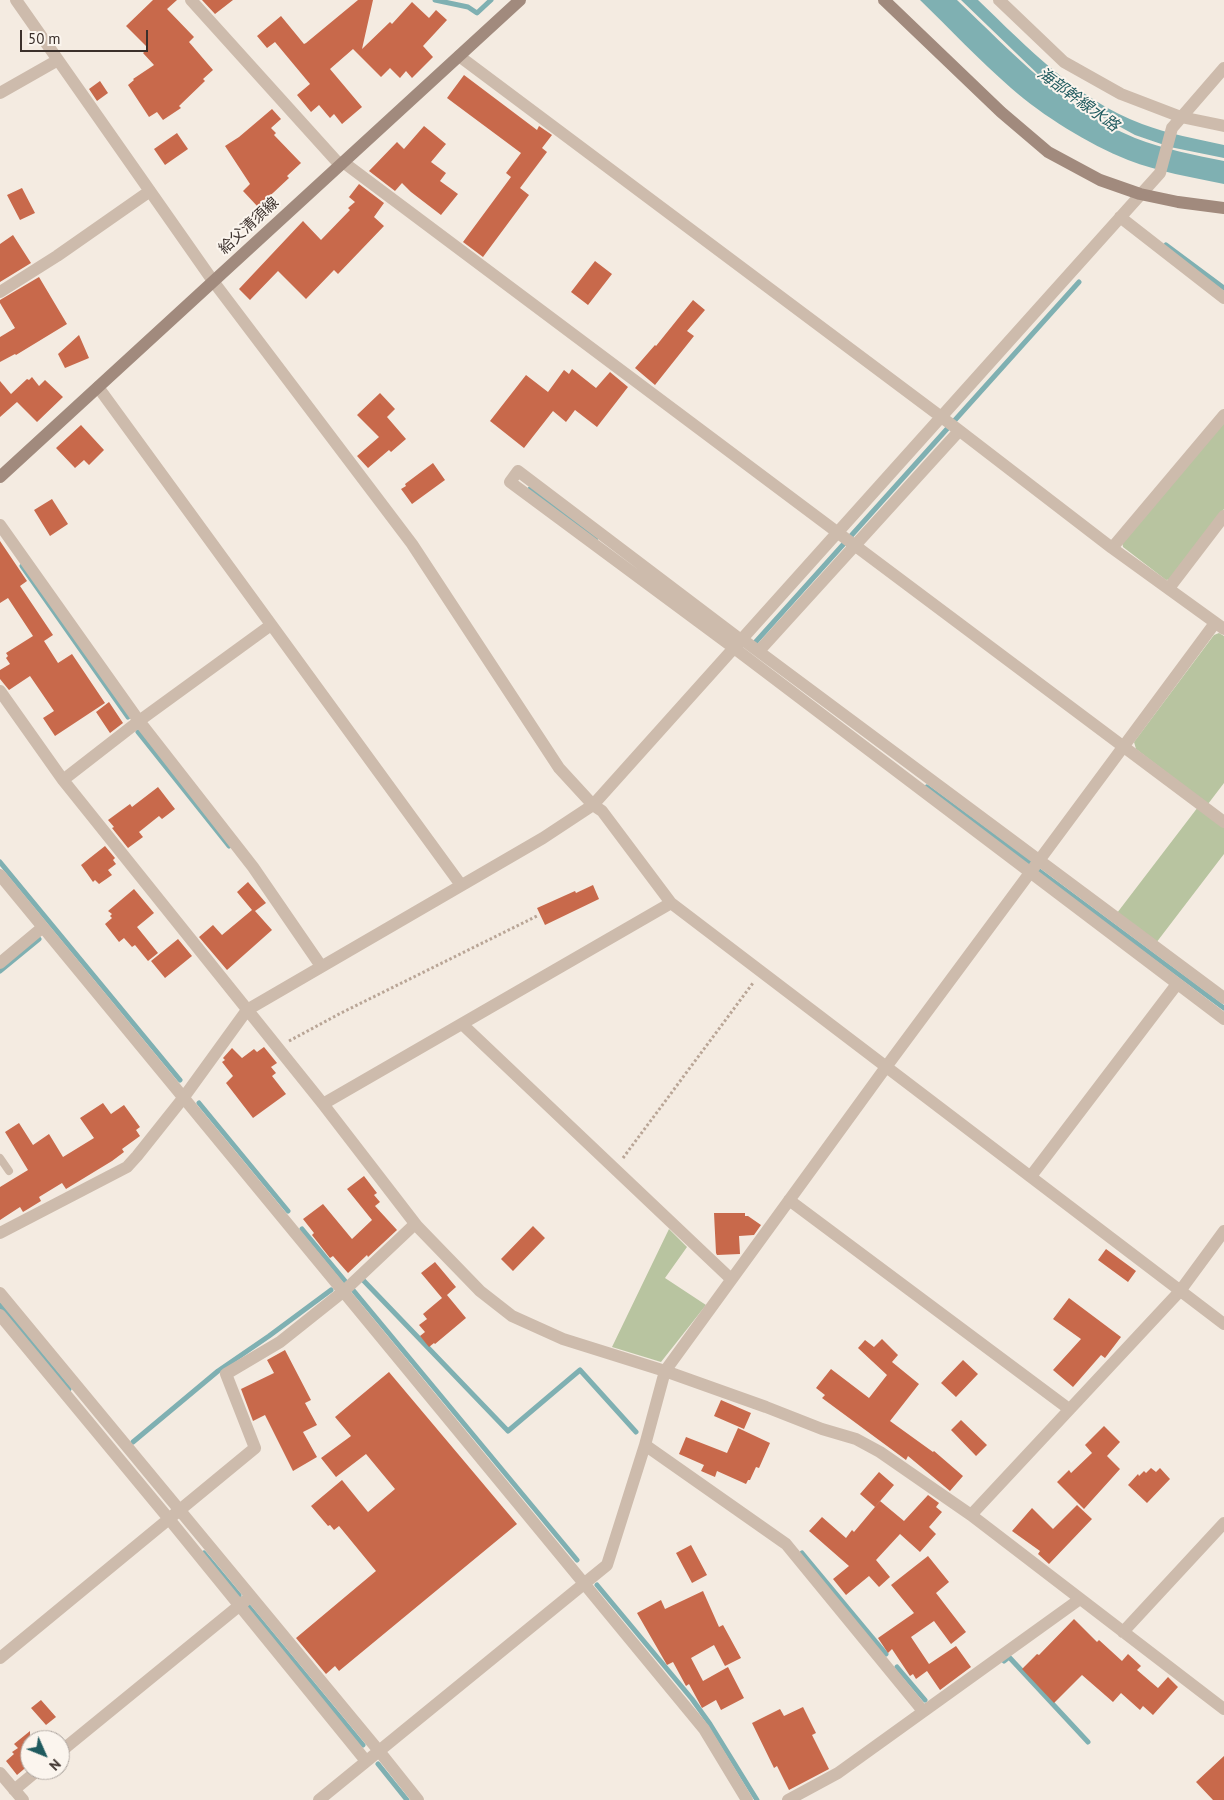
<!DOCTYPE html>
<html>
<head>
<meta charset="utf-8">
<style>
	body { margin:0 }
	#map { position:relative; width:1224px; height:1800px; overflow:hidden; background:#f4ebe1; font-family:"PT Sans",sans-serif }
	canvas { display:block }
	.north { position:absolute; left:20px; top:1730px; width:50px; height:50px; box-sizing:border-box; background:#fbf5ee; border:1px solid #aea6a0; border-radius:50%; rotate:134deg; font-size:14px; font-weight:700; line-height:20px; text-align:center; color:#3b302b }
	.north::after { content:''; display:block; margin:auto; width:18px; height:22px; background:#1f5a5e; clip-path:polygon(50% 0,100% 100%,50% 72%,0 100%) }
	.scale { position:absolute; left:20px; top:30px; width:128px; height:22px; box-sizing:border-box; border:2px solid #3b302b; border-top:0; padding-left:6px; font-size:15px; line-height:18px; white-space:nowrap; color:#3b302b; -webkit-text-stroke:4px #fbf5ee; paint-order:stroke }
</style>
</head>
<body>
<div id="map">
<canvas width="1224" height="1800"></canvas>
<div class="north">N</div>
<div class="scale">50 m</div>
</div>
<script>
const ctx = document.querySelector('canvas').getContext('2d');
ctx.lineJoin = 'round';
function paint(path, color) { ctx.fillStyle = color; ctx.fill(path, 'evenodd'); }
function stroke(path, color, width, dash) { ctx.strokeStyle = color; ctx.lineWidth = width; ctx.lineCap = dash ? 'butt' : 'round'; ctx.setLineDash(dash || []); ctx.stroke(path); }
function write(font, color, halo, rows, align = 'center') {
  ctx.font = font + ' "PT Sans","Noto Sans JP",sans-serif'; ctx.lineWidth = 4; ctx.setLineDash([]); ctx.textBaseline = 'middle'; ctx.strokeStyle = halo; ctx.fillStyle = color; for (const [text, x, y, turn = 0] of rows) {
    ctx.save(); ctx.translate(x, y); ctx.rotate((+turn || 0) * Math.PI / 180); ctx.textAlign = isNaN(turn) ? turn : align; if (halo) ctx.strokeText(text, 0, 0); ctx.fillText(text, 0, 0); ctx.restore();
  }
}
const green = new Path2D(`
	M1224,422V509L1172,579L1166,580L1123,547L1122,542Z
	M1219,633L1224,636V783L1208,804L1136,749L1134,742L1214,635Z
	M1198,807L1224,826V854L1156,943L1117,913Z
	M669,1229L687,1247L665,1278L706,1305L661,1362L612,1347Z`);
const water = new Path2D(`
	M920,0H957C1013,53 1062,108 1135,138C1164,149 1194,155 1224,161V184C1191,177 1159,172 1128,160C1088,144 1043,116 1011,88C979,60 950,29 920,0Z
	M961,0H978C1028,48 1076,99 1142,124C1169,134 1196,139 1224,145V158L1170,147L1135,135L1071,100L1043,79Z`);
const stream = new Path2D(`
	M435,0L468,7L477,13L491,0
	M1166,245L1224,288
	M530,489L596,538
	M22,566L128,717
	M752,646L1079,282
	M138,732L229,846
	M927,787L1030,863
	M0,862L180,1080
	M1038,870L1224,1008
	M0,971L39,939
	M199,1103L288,1211
	M302,1229L345,1281
	M363,1280L508,1431L580,1370L636,1432
	M353,1290L577,1560
	M0,1305L69,1389
	M133,1442L218,1371L269,1336L331,1290
	M204,1553L239,1595
	M802,1553L886,1654
	M597,1585L692,1699L710,1724L757,1800
	M249,1607L363,1745
	M1004,1661L1009,1657L1088,1742
	M897,1667L925,1700
	M378,1764L407,1800`);
const building = new Path2D(`
	M153,0H177L167,9L194,37L189,42L213,70L203,79L205,81L179,106L181,108L163,120L157,112L149,117L128,85L134,80L133,79L154,65L143,53L148,48L126,26Z
	M202,0H233L215,14Z
	M358,0H373L362,49L390,22L392,24L412,2L429,18L436,10L447,20L423,46L433,57L412,78L406,71L400,78L390,68L381,77L353,49L330,69L362,107L342,124L334,114L330,118L319,105L311,112L297,95L310,84L275,42L267,48L257,36L281,16L304,44L306,43Z
	M464,75L537,130L539,126L552,135L542,148L547,152L520,188L529,195L483,257L463,242L511,177L506,173L521,153L447,98Z
	M100,81L108,93L97,101L89,89Z
	M272,109L281,119L271,128L276,133L274,135L301,163L287,176L289,178L258,207L243,191L250,184L225,146L239,137Z
	M424,126L446,144L431,162L446,173L440,181L458,194L441,215L411,192L402,183L395,191L369,171L397,142L404,149Z
	M177,133L188,149L165,165L154,149Z
	M359,184L384,203L374,217L384,226L338,274L334,270L306,299L278,271L250,300L239,289L303,221L321,240L350,210L348,208L355,202L349,197Z
	M22,188L35,213L20,220L7,195Z
	M13,235L31,263L0,282V244Z
	M595,261L612,274L588,305L571,292Z
	M39,277L67,324L16,355L15,354L0,362V337L15,328L0,303V300Z
	M693,300L705,310L687,331L694,336L655,385L635,368L655,345L656,346Z
	M79,335L89,358L65,368L58,354Z
	M572,369L596,388L610,372L628,387L597,427L575,410L566,422L553,411L524,448L490,421L526,375L548,392L564,370L569,374Z
	M32,377L39,386L45,380L63,397L37,422L17,402L0,417V381L11,394L27,379L29,380Z
	M380,393L395,409L387,417L406,439L391,452L389,450L368,468L357,456L379,437L357,415Z
	M81,425L104,450L89,465L84,460L75,468L56,448Z
	M433,463L445,480L412,504L401,489L406,486L405,484Z
	M52,499L68,524L50,536L34,510Z
	M0,541L27,581L20,586L53,635L44,641L58,663L72,654L105,703L55,736L43,718L54,711L30,676L9,690L0,679V670L10,664L6,658L8,656L6,653L33,636L8,598L0,603Z
	M109,702L123,723L110,733L96,712Z
	M158,787L175,809L162,819L159,816L139,832L143,837L128,848L112,828L114,827L108,820L130,804L132,807Z
	M105,846L115,858L113,860L116,864L108,870L112,875L99,884L95,880L93,882L81,865Z
	M248,882L266,903L255,911L272,930L227,970L199,937L213,925L222,935L252,910L237,892Z
	M593,885L599,899L545,925L537,908L575,891L576,893Z
	M134,889L154,913L137,927L158,953L148,961L135,945L132,947L124,938L119,942L105,924L112,918L110,916L112,914L108,911Z
	M178,939L192,956L165,978L151,961Z
	M264,1047L277,1063L271,1067L276,1073L272,1076L286,1094L253,1118L226,1083L233,1076L222,1062L225,1060L223,1058L232,1048L242,1058L254,1049L257,1052Z
	M103,1103L111,1114L124,1105L140,1127L136,1130L140,1136L122,1149L124,1152L112,1161L66,1189L62,1183L39,1197L41,1201L28,1209L23,1212L20,1207L0,1220V1187L28,1170L5,1132L19,1123L33,1145L49,1134L63,1157L94,1138L80,1118Z
	M364,1176L377,1193L374,1195L380,1202L375,1206L397,1230L368,1257L367,1255L348,1273L333,1256L330,1258L312,1235L314,1233L303,1219L323,1204L352,1239L372,1220L347,1189Z
	M714,1213H745V1216H748L761,1225L754,1235L739,1236L740,1254L717,1255L716,1253Z
	M533,1226L545,1238L513,1271L501,1259Z
	M1106,1249L1136,1271L1128,1282L1098,1260Z
	M435,1262L456,1287L447,1295L466,1318L435,1344L434,1343L429,1347L420,1336L425,1332L419,1325L427,1319L423,1314L442,1298L421,1273Z
	M1069,1298L1121,1337L1105,1358L1101,1355L1073,1387L1053,1370L1081,1339L1053,1319Z
	M882,1339L898,1355L892,1362L919,1384L890,1421L933,1452L934,1451L963,1476L950,1491L908,1456L906,1460L822,1398L825,1395L816,1388L831,1369L869,1398L887,1375L858,1348L865,1340L874,1347Z
	M285,1350L311,1400L305,1403L317,1425L303,1432L317,1457L293,1471L265,1415L253,1421L241,1389L274,1373L267,1360Z
	M963,1360L978,1374L956,1397L941,1383Z
	M389,1372L517,1524L339,1671L335,1666L326,1674L296,1638L376,1571L339,1526L334,1530L330,1525L328,1526L311,1506L342,1480L368,1512L395,1489L366,1454L336,1477L321,1458L351,1436L335,1417Z
	M721,1400L751,1413L744,1429L714,1416Z
	M961,1420L987,1445L976,1456L951,1430Z
	M1104,1426L1120,1442L1107,1456L1120,1469L1084,1509L1057,1482L1069,1470L1071,1473L1092,1453L1085,1445Z
	M738,1428L770,1443L759,1468L756,1467L750,1480H748L746,1484L717,1471L715,1477L701,1471L704,1465L679,1454L686,1437L727,1453Z
	M1151,1468L1156,1472L1160,1468L1170,1479L1147,1503L1128,1485L1138,1474L1139,1476L1144,1471L1146,1473Z
	M879,1472L894,1485L875,1507L860,1494Z
	M928,1495L939,1503L936,1507L942,1512L929,1527L936,1534L920,1552L900,1534L876,1560L890,1577L879,1587L869,1576L846,1595L833,1579L849,1566L809,1531L822,1517L846,1538L852,1530L854,1532L880,1501L904,1521Z
	M1077,1505L1092,1519L1049,1564L1038,1554L1040,1551L1012,1531L1032,1508L1053,1529Z
	M691,1545L707,1575L692,1583L676,1553Z
	M928,1556L949,1582L936,1593L966,1632L951,1644L934,1621L911,1637L929,1664L956,1646L971,1667L940,1690L927,1671L916,1679L913,1674L910,1676L892,1649L888,1653L878,1638L914,1613L891,1585Z
	M703,1591L719,1627L723,1625L741,1658L725,1666L714,1645L691,1658L703,1681L728,1667L744,1698L721,1710L716,1700L702,1708L689,1684L686,1686L673,1662L667,1665L637,1613L661,1600L665,1609Z
	M1074,1619L1097,1642L1099,1640L1122,1661L1128,1654L1141,1666L1137,1670L1158,1688L1168,1677L1178,1687L1153,1715L1143,1706L1140,1710L1121,1693L1113,1702L1082,1675L1054,1703L1022,1669L1037,1654L1039,1655Z
	M41,1700L56,1717L46,1725L31,1708Z
	M803,1707L816,1733L812,1735L829,1769L789,1790L777,1766L774,1768L752,1723L780,1709L784,1716Z
	M30,1731V1764L17,1775L6,1761L14,1754L12,1752L18,1748L14,1744Z
	M1224,1756V1800H1213L1196,1782Z`);
const path = new Path2D(`
	M289,1041L341,1013L539,915
	M623,1158L753,983`);
const lane = new Path2D(`
	M0,1158L9,1171`);
const street = new Path2D(`
	M16,0L213,281L412,544L559,768L593,805L602,811L671,903L1224,1324
	M191,0L340,165
	M999,0L1064,62L1121,94L1181,117L1224,126
	M459,56L956,428L1112,548L1224,629
	M0,93L58,60
	M343,162L1224,822
	M1120,217L1224,298
	M0,292L57,256L150,191
	M98,387L461,885
	M0,525L139,721L253,867L321,966
	M1112,548L1224,415
	M1169,588L1224,516
	M742,639L1224,998
	M741,640L518,471L510,482L734,648L1224,1019
	M759,651L959,431
	M0,691L63,780L323,1104L417,1226L480,1291L512,1316L563,1339L665,1371L766,1407L822,1429L856,1439L880,1452L971,1515L1224,1709
	M63,780L139,721L271,625
	M0,875L704,1729L747,1800
	M0,963L43,927
	M462,1024L731,1279
	M323,1104L671,903
	M1031,1176L1177,984
	M789,1200L1069,1409
	M0,1233L127,1167L137,1156L184,1097L247,1010L543,838L593,805L1160,173L1172,128L1224,68
	M0,1293L379,1751L418,1800
	M0,1315L169,1519L366,1761
	M645,1445L786,1544L923,1711
	M971,1515L1180,1291L1224,1231
	M1123,1632L1224,1523
	M0,1658L255,1448L226,1374L280,1342L344,1291L415,1224
	M60,1752L245,1601
	M0,1773L23,1800
	M14,1790L38,1770
	M319,1800L607,1565L645,1445L665,1371L886,1067L1215,623
	M788,1800L838,1773L1080,1599`);
const secondary = new Path2D(`
	M884,0L1001,112L1048,152L1100,180L1140,194L1178,202L1224,208
	M0,477L520,0`);
const streetNames = [
	["給父清須線",249,226,-43]
];
const waterNames = [
	["海部幹線水路",1078,100,36]
];
paint(green, '#b8c4a0');
paint(water, '#7fb0b2');
stroke(stream, '#7fb0b2', 5);
paint(building, '#c8694b');
stroke(path, '#b9a596', 3, [2.5, 2.5]);
stroke(lane, '#cdbbac', 8);
stroke(street, '#cdbbac', 12);
stroke(secondary, '#a18a7d', 12);
write('15px', '#3b302b', '#fbf5ee', streetNames);
write('italic 16px', '#1f5a5e', '#fbf5ee', waterNames);
</script>
</body>
</html>
